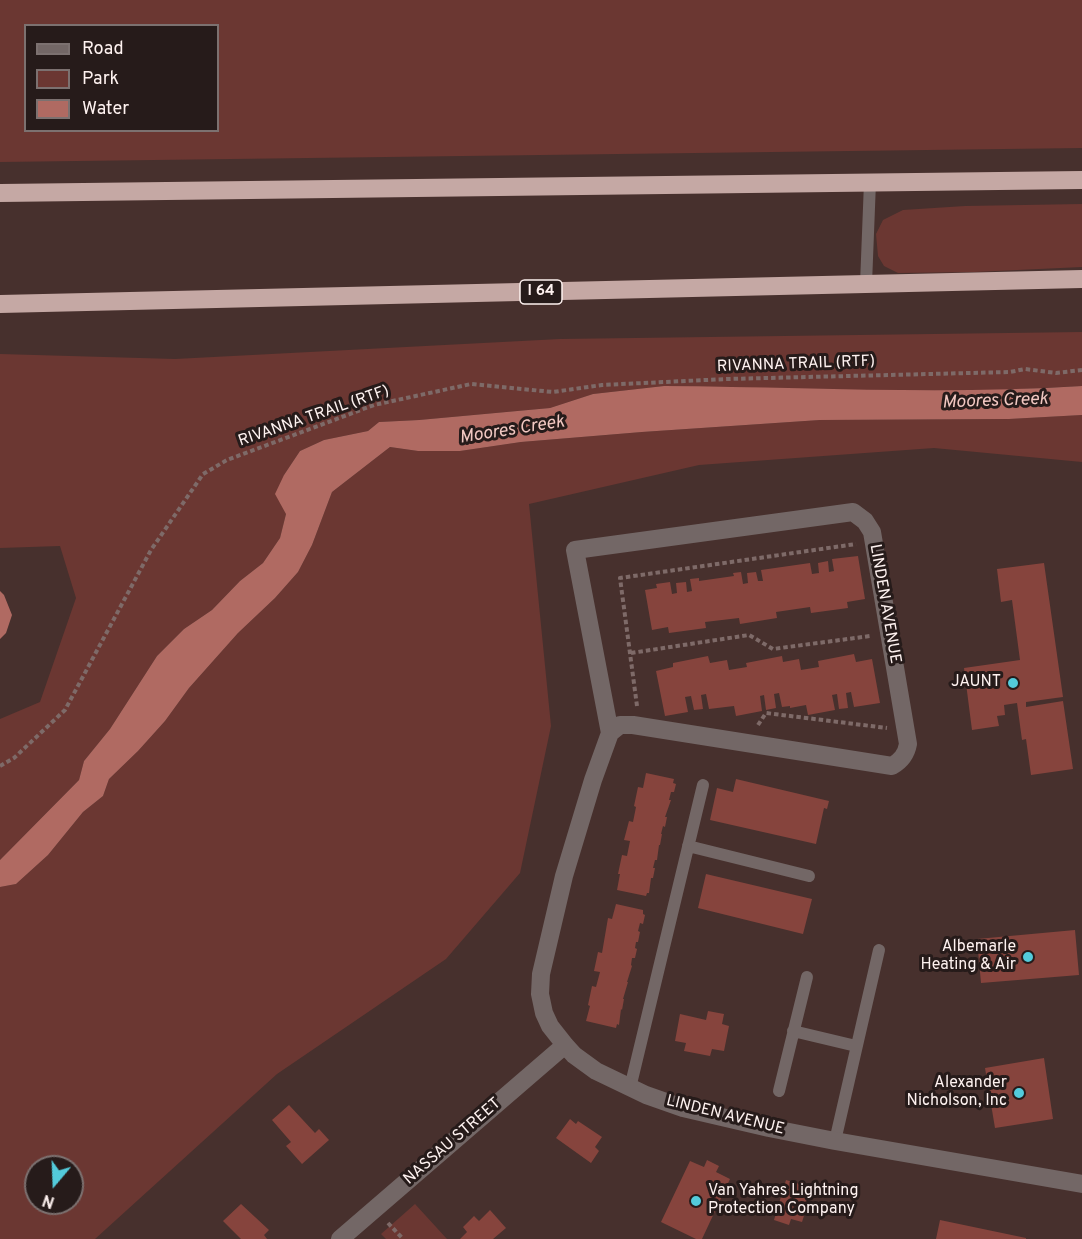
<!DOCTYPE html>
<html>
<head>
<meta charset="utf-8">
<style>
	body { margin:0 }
	#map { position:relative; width:1082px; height:1239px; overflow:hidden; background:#47302d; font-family:Overpass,sans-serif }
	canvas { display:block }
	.legend { position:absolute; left:24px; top:24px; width:195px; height:108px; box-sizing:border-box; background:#261b1a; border:2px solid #7c7170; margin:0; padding:8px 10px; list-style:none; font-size:18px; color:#fef2f0 }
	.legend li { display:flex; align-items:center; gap:12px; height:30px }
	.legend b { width:30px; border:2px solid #7c7170 }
	.north { position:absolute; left:24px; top:1155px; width:60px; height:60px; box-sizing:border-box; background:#261b1a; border:2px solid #7c7170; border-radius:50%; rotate:199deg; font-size:16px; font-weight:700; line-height:24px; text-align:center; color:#fef2f0 }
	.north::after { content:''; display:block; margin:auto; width:21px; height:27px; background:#53cbdb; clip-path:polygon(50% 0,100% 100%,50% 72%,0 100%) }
</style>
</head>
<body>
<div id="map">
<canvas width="1082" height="1239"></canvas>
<ul class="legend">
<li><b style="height:8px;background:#736766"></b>Road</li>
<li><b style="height:16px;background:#6b3732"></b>Park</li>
<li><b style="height:16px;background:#b06a62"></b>Water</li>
</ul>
<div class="north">N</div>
</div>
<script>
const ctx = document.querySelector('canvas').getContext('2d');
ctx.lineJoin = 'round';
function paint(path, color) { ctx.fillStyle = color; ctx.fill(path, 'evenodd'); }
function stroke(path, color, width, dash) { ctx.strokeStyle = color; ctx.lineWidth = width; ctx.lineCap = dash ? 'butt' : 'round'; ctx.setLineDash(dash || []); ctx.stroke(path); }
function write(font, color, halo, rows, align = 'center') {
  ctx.font = font + ' Overpass,sans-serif'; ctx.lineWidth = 6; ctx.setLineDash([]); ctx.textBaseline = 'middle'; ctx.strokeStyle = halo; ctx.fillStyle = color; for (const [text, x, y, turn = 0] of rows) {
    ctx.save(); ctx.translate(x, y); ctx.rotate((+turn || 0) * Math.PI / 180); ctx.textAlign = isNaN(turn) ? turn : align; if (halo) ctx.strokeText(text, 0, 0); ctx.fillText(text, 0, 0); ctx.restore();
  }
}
const green = new Path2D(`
	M0,0H1082V148L0,162ZM26,26H218V130H26Z
	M1082,204V267L975,272L898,273L884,266L878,256L876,234L883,220L903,210L965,206Z
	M1082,332V386L1001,390L889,391L664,386L593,394L550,408L419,420L379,422L368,431L324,440L300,451L284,475L286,514L280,538L263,563L240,581L212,610L184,629L157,656L110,729L84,761L79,780L0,860V719L40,702L76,598L60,546L0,548V354L175,359L560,339Z
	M1082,415V462L934,448L699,465L529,504L551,726L520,873L446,959L277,1074L95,1239H0V887L16,884L48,855L83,812L103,796L109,779L138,751L165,721L189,688L238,633L275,598L298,572L312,545L332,492L390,447L418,451H460L521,442L642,432L820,420L1008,419ZM36,1167H72V1203H36Z
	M415,1204L447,1239H386L381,1234Z`);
const water = new Path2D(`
	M664,386C803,387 943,395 1082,386V415L1009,419L820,420L642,432L521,442L460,451H418L390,447L332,492L312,545L298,572L275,598L238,633L189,688L165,721L138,751L109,779L103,796L83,812L48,855L16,884L0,887V860L79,780L84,761L110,729L157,656L184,629L212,610L240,581L263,563L280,538L286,514L275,494L284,475L300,451L324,440L368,431L379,422L419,420L550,408L593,394Z
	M0,591L4,595L12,615L6,633L0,639Z`);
const building = new Path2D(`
	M858,556L865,599L847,602L848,608L811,613L810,607L776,612L777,618L740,624L739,618L705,622L706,628L669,633L668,627L652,630L645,590L657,588L656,584L670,582L672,594L677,593L676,583L686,582L687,592L692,591L690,579L699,578V581L734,576L733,573L741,572L743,584L748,583L747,573L756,572L758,581H763L761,570L810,563L812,574L819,573L818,563L828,561L829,572L834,571L832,559Z
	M1044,563L1063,697L1026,702V707L1063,701L1073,769L1031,775L1026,739L1022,740L1017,703L1004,705L1005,715L997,716L999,726L972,730L964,668L1020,660L1012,600L1001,602L997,569Z
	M854,654L856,662L872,659L880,703L854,707L851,692L846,693L848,708L839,709L837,694L832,695L835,710L808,715L806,705L790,708V706L782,707L779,693L774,694L776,708L766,710L764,695L760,696L762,711L736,716L734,706L709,709L706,694L701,695L703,709L694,710L691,696L685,697L688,712L665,716L656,671L673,667V663L708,656L710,663L727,660L729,670L747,667L746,663L782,656L783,662L799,659L801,670L819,667L818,661Z
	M646,773L674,779L673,783L676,784L674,792H671L669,800H671L665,817H667L665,827L663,826L661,834H662L660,845H659L657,860H655L653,868H655L653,878H651L649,893H647L646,896L617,890L620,874H618L622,855L627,856L630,841L624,840L629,821L633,822L636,807L634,806L638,787L643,788Z
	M736,779L829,801L827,809L824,808L816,844L710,820L717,788L733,792Z
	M706,874L812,899L803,934L698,908Z
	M616,904L643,910V914L645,915L643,924L640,923L638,931L640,932L638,942H636L635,948L637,949L635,958H632L631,965L632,966L627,982H628L623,999H624L622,1010L621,1009L619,1025L617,1024L616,1028L586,1021L590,1006L588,1005L592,986L596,987L600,972L594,971L598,952L602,953L608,918L612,919Z
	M1075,930L1079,975L981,983L977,939Z
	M708,1011L724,1014L722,1024L729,1026L724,1051L712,1049L710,1056L684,1051L686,1043L675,1041L680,1014L706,1020Z
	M1044,1058L1053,1119L995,1128L985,1068Z
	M289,1105L315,1133L319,1129L329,1140L302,1164L286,1146L291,1142L272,1120Z
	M570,1119L576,1124L578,1121L602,1137L595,1147L599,1151L591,1163L556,1138Z
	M707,1160L719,1166L716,1172L730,1179L702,1239H696L661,1222L690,1161L704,1167Z
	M786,1180L813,1188L802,1222L791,1219L789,1225L774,1220Z
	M241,1204L269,1230L264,1235L267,1239H241L223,1221Z
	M490,1210L506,1228L493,1239H460L467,1232L463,1227L474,1216L479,1221Z
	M940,1220L1026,1238V1239H936Z`);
const path = new Path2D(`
	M631,653L749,635L773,649L870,636
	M637,706L620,578L856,544
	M758,725L766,713L887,728
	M0,766L14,758L65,710L151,550L203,474L227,460L374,405L471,384L553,392L602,385L727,379L1010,372L1025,369L1056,373L1082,370
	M388,1223L403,1239`);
const lane = new Path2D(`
	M866,284L870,182
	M688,846L809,876
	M793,1031L856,1046
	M630,1088L703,785
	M779,1091L807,977
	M835,1141L879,950`);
const street = new Path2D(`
	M610,733L620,725H633L892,766C901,761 906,755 908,744L872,532L865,521L853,512L575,550L610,733L593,780L564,876L541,974L540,994L544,1013L550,1026L565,1045L574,1055L596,1071L646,1095L683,1108L769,1128L835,1141L1082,1184
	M340,1239L565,1045`);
const highway = new Path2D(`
	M0,193L1082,180
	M0,304L1082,279`);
const markers = [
	[1013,683,6,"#53cbdb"],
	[1028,957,6,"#53cbdb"],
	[1019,1093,6,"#53cbdb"],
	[696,1201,6,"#53cbdb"]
];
const shields = [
	[541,292,42]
];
const shieldNames = [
	["I 64",541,292]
];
const streetNames = [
	["RIVANNA TRAIL (RTF)",796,365,-2],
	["RIVANNA TRAIL (RTF)",314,417,-19],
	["LINDEN AVENUE",884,604,80],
	["LINDEN AVENUE",725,1116,14],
	["NASSAU STREET",453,1142,-41]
];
const poiNames = [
	["JAUNT",1001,683],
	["Albemarle",1016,948],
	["Heating & Air",1016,966],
	["Alexander",1007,1084],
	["Nicholson, Inc",1007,1102],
	["Van Yahres Lightning",708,1192,"left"],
	["Protection Company",708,1210,"left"]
];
const waterNames = [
	["Moores Creek",995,402,-2],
	["Moores Creek",512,431,-9]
];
paint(green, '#6b3732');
paint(water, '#b06a62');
paint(building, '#86443d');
stroke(path, '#7e6a68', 4, [4.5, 3]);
stroke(lane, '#736766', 12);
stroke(street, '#736766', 18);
stroke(highway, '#c5a8a4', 18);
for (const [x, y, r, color] of markers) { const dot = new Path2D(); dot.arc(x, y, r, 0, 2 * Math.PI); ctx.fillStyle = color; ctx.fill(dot); stroke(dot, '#261b1a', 2); }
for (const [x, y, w] of shields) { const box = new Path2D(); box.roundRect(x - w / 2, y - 12, w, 24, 4.5); ctx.fillStyle = '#261b1a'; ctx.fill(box); stroke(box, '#fef2f0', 1.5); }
write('bold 15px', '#fef2f0', null, shieldNames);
write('16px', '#fef2f0', '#261b1a', streetNames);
write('16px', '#fef2f0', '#261b1a', poiNames, 'right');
write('italic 18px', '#f2c8c2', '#261b1a', waterNames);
</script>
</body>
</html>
